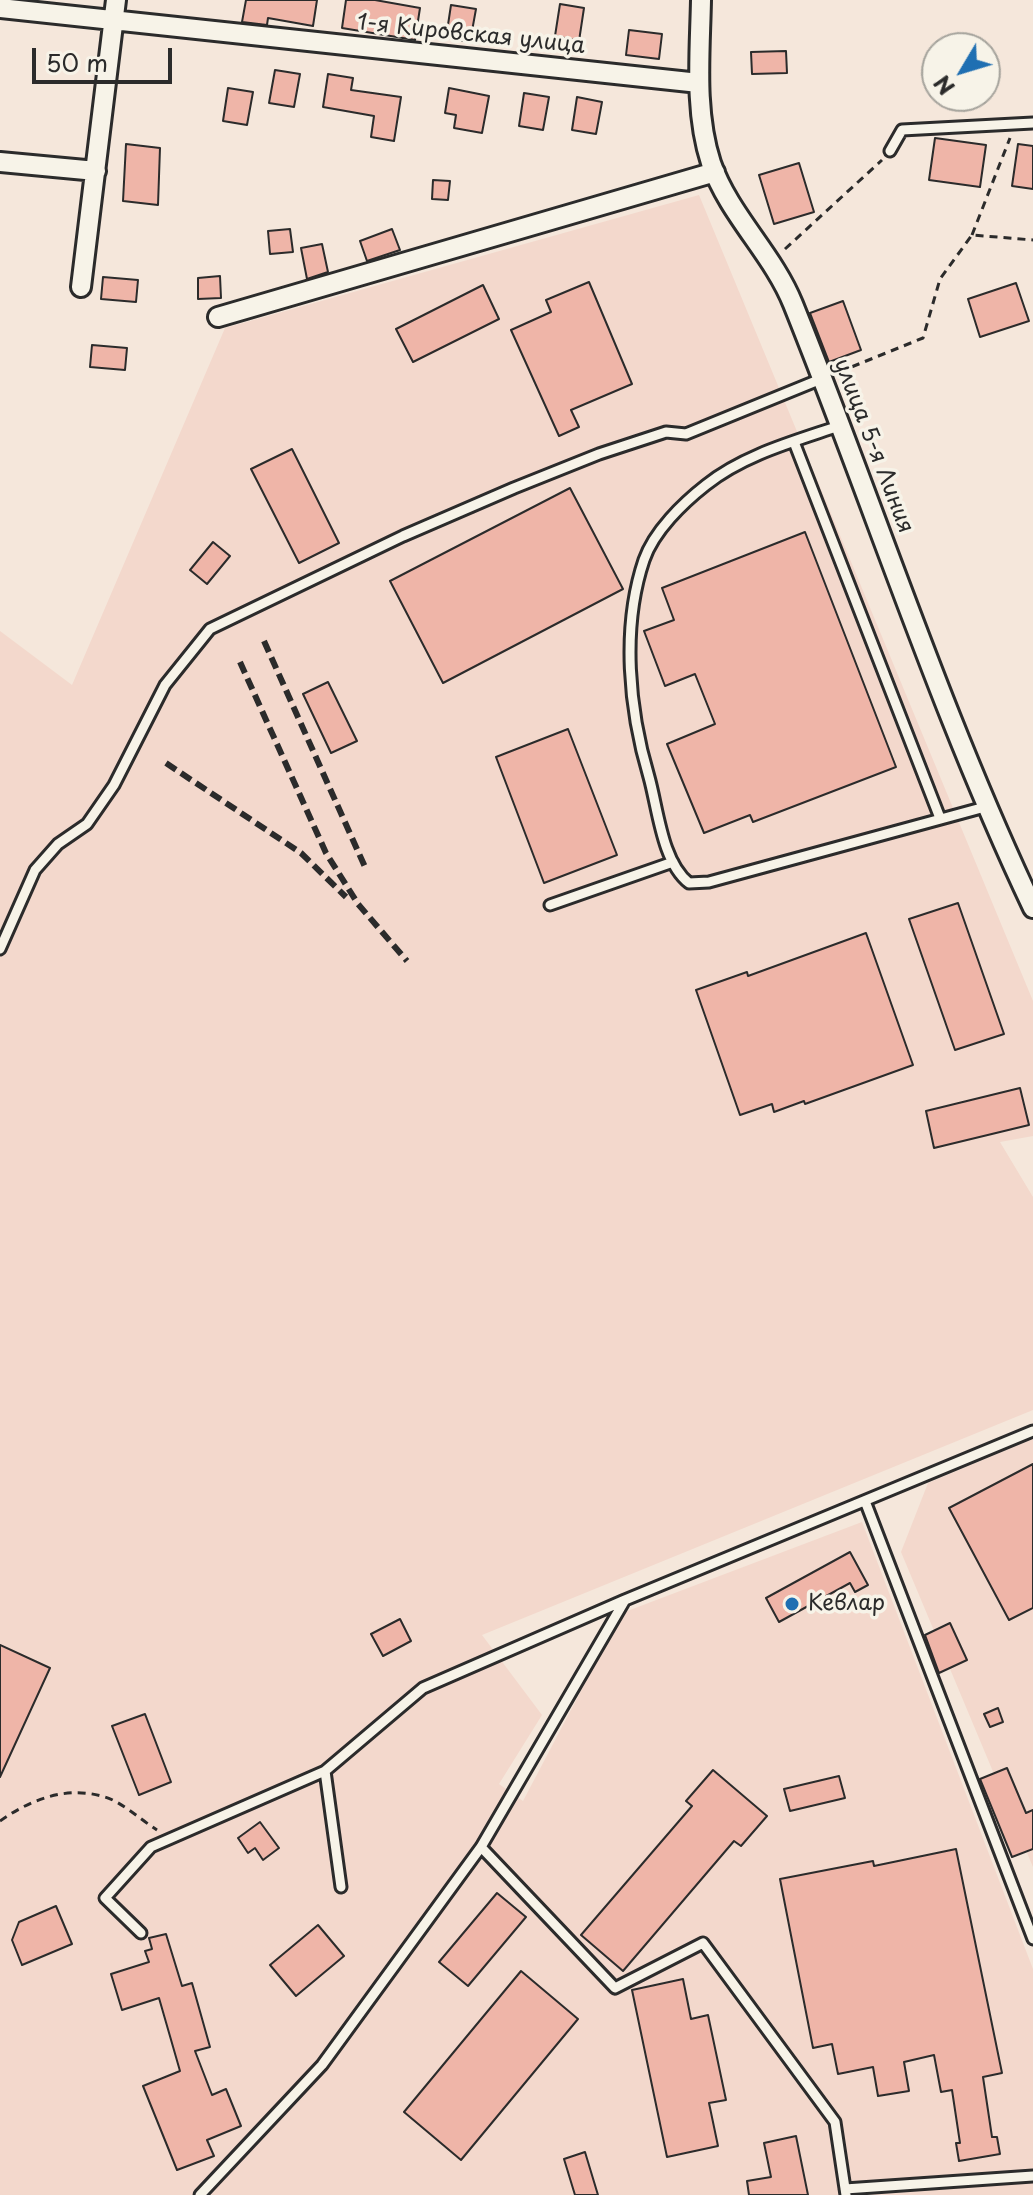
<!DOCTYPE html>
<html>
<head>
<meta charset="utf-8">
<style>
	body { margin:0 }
	#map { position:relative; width:1033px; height:2195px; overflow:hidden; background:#f5e7db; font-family:"Playpen Sans",sans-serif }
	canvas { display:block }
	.north { position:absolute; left:921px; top:32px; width:80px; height:80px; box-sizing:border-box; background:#f7f3e8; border:2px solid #a5a39c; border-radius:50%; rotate:232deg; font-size:22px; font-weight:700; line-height:32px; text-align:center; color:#2b2b2b }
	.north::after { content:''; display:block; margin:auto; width:28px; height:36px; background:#1f6fb2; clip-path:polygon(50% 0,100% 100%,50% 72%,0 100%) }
	.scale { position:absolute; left:32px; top:48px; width:140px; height:36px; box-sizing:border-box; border:4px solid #2b2b2b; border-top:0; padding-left:10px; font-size:24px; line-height:28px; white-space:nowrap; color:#2b2b2b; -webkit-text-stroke:6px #f7f3e8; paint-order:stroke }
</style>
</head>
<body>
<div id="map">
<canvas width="1033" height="2195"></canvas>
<div class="north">N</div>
<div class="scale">50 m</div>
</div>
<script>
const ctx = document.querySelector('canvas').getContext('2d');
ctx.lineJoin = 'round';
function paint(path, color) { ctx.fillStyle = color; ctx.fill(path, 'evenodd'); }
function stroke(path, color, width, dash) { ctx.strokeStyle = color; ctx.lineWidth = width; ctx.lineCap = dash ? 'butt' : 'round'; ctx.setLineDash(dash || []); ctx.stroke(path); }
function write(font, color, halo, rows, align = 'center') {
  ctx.font = font + ' "Playpen Sans",sans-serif'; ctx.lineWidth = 7; ctx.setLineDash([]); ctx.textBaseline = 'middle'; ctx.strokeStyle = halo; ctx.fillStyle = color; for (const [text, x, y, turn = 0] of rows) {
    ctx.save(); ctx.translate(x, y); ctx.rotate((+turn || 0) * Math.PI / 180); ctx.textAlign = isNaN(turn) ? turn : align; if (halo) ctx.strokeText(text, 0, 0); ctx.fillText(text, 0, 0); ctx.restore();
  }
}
const built = new Path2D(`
	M699,195L1033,1001V1136L1000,1142L1033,1197V1410L482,1635L542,1715L499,1784L523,1801L622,1613L862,1522L1033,1969V2195H0V631L72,685L225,328Z
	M1033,1439V1867L901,1552L928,1483Z`);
const building = new Path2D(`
	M246,0H317L313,26L268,18L267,25L242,22Z
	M346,0H375L420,8L415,40L342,28Z
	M560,4L584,8L579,41L555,36Z
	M451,5L476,9L470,42L446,38Z
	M629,30L662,34L659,59L626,55Z
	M786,51L787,73L752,74L751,52Z
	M275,70L300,74L294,107L269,103Z
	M328,74L353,78L351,90L401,97L394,141L371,137L374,116L323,107Z
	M228,88L253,92L247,125L223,121Z
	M449,88L489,96L482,133L454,128L456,115L445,113Z
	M524,93L549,97L543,130L519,126Z
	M577,97L602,102L596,134L572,130Z
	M935,138L986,145L980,187L929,180Z
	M126,144L160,148L158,205L123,201Z
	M1018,144L1033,146V189L1012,186Z
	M799,163L814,212L774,224L759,175Z
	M433,180L450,181L448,200L432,199Z
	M290,229L293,252L270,254L268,231Z
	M392,229L400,250L367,261L360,241Z
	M322,244L328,272L307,279L301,248Z
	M220,276L221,298L198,299V278Z
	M103,277L138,280L136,302L101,299Z
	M589,282L632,384L571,410L579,427L559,436L511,330L551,312L546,300Z
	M1016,283L1029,321L980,337L968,299Z
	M483,285L499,319L413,362L396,329Z
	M843,301L861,350L829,362L810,313Z
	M92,345L127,348L125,370L90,367Z
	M292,449L339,543L299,563L251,469Z
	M570,488L623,589L443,683L390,581Z
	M805,532L896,767L753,822L750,815L704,833L667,744L715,724L695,674L665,686L644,631L674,620L662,588Z
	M213,542L230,556L207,584L190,570Z
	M328,682L357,741L331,753L303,694Z
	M568,729L617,855L544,883L496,757Z
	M958,903L1004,1034L955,1050L909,919Z
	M866,933L913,1065L805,1104L804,1101L774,1112L772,1104L740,1115L696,990L747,972L748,976Z
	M1020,1088L1029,1125L934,1148L926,1111Z
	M1033,1464V1608L1009,1620L949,1508Z
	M850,1552L868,1585L855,1592L850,1583L779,1622L766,1598Z
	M400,1619L411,1641L383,1656L371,1634Z
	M950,1623L967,1660L939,1673L925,1635Z
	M0,1645L50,1668L0,1777Z
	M998,1708L1003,1722L990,1727L984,1714Z
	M145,1714L171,1782L139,1795L112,1726Z
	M1007,1768L1026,1813L1033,1810V1849L1012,1857L980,1779Z
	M713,1770L767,1816L741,1846L734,1841L623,1971L581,1935L692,1806L686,1801Z
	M839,1776L845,1798L790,1811L784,1789Z
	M260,1822L279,1848L263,1860L255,1848L248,1853L238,1838Z
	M956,1849L1002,2073L983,2077L992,2137H997L1000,2154L959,2161L956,2143H960L952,2090L941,2092L934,2055L904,2062L909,2091L878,2096L873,2067L838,2074L832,2044L813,2048L780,1879L873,1861L874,1866Z
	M497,1893L526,1917L468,1986L439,1962Z
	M56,1906L72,1944L22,1965L12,1940L19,1922Z
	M318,1925L344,1956L296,1996L270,1965Z
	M166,1934L182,1986L192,1983L210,2047L195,2051L212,2095L226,2089L241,2126L207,2140L214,2156L177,2170L143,2086L180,2071L159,1998L122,2010L111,1974L149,1962L145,1951L152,1949L149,1938Z
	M521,1971L578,2019L461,2160L404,2112Z
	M683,1979L691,2019L708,2015L726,2100L709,2103L718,2146L667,2157L632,1990Z
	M796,2136L808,2195H749L747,2181L771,2177L764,2143Z
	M585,2152L598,2195H575L564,2159Z`);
const path = new Path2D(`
	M972,235L1010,138
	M785,249L882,160
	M839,372L923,338L940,279L972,235L1033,240
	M0,1821C30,1800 66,1785 105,1797C122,1802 141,1820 157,1830`);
const service = new Path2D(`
	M890,151L902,130L1033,123
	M839,426C795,441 743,455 706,485C683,503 654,531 644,560C621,628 629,710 649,777C658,809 662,862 689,883L709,882L985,807
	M794,442L940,818
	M550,905L673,862
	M0,949L35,870L58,844L87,824L114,785L165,685L210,629L403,536L514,488L599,454L666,432L686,434L821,379
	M865,1501L1033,1939
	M481,1847L615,1988L703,1943L835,2122L846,2195
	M341,1887L325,1771L423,1688L625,1600
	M141,1933L105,1898L151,1847L325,1771
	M845,2189L1033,2176
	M200,2195L322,2065L481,1847L625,1600L1033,1431`);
const minor = new Path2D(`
	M701,0C700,53 694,111 711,163C729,215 773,254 793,304C874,505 940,712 1033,908
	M0,8L699,83
	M0,162L96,171
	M81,287L116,0
	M218,317L715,172`);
const rail = new Path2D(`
	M264,641L365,867
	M240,662L326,853L358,904L407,961
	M166,763L301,853L346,897`);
const markers = [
	[792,1604,8,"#1f6fb2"]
];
const streetNames = [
	["1-я Кировская улица",471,35,6],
	["улица 5-я Линия",873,446,69]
];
const poiNames = [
	["Кевлар",808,1604]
];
paint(built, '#f3d8cc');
paint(building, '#efb5a8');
stroke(building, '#2b2b2b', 2);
stroke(service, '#2b2b2b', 15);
stroke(minor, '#2b2b2b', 24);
stroke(path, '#2b2b2b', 3, [8, 6]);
stroke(service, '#f7f3e8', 9);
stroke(minor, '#f7f3e8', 18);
stroke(rail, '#2b2b2b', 6, [12, 6]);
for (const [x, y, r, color] of markers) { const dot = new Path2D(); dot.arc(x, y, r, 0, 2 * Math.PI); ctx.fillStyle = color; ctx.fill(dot); stroke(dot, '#f7f3e8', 3); }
write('22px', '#2b2b2b', '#f7f3e8', streetNames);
write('22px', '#2b2b2b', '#f7f3e8', poiNames, 'left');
</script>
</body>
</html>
